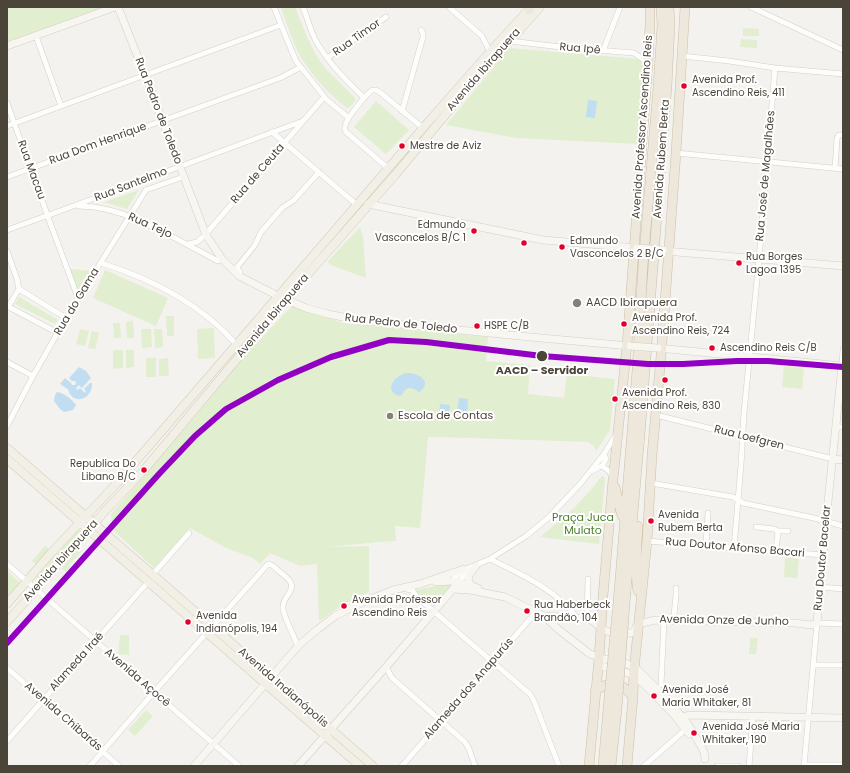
<!DOCTYPE html>
<html>
<head>
<meta charset="utf-8">
<style>
	body { margin:0 }
	#map { position:relative; width:850px; height:773px; overflow:hidden; background:#f4f2ee; font-family:Poppins,sans-serif }
	canvas { display:block }
	.frame { position:absolute; inset:0; border:8px solid #4b4439; pointer-events:none }
</style>
</head>
<body>
<div id="map">
<canvas width="850" height="773"></canvas>
<div class="frame"></div>
</div>
<script>
const ctx = document.querySelector('canvas').getContext('2d');
ctx.lineJoin = 'round';
function paint(path, color) { ctx.fillStyle = color; ctx.fill(path, 'evenodd'); }
function stroke(path, color, width, dash) { ctx.strokeStyle = color; ctx.lineWidth = width; ctx.lineCap = dash ? 'butt' : 'round'; ctx.setLineDash(dash || []); ctx.stroke(path); }
function write(font, color, halo, rows, align = 'center') {
  ctx.font = font + ' Poppins,sans-serif'; ctx.lineWidth = 4; ctx.setLineDash([]); ctx.textBaseline = 'middle'; ctx.strokeStyle = halo; ctx.fillStyle = color; for (const [text, x, y, turn = 0] of rows) {
    ctx.save(); ctx.translate(x, y); ctx.rotate((+turn || 0) * Math.PI / 180); ctx.textAlign = isNaN(turn) ? turn : align; if (halo) ctx.strokeText(text, 0, 0); ctx.fillText(text, 0, 0); ctx.restore();
  }
}
const green = new Path2D(`
	M7,7H106L7,42Z
	M281,7H295C304,29 311,51 326,69C335,79 346,88 355,98V101L349,108H347C330,95 316,80 304,62C294,47 287,24 281,7Z
	M743,28L759,29V36H743Z
	M741,39L757,40V48L740,47Z
	M510,48L639,59L643,62L637,144L516,138L446,125Z
	M376,101L409,130L386,154L354,127Z
	M139,190L127,209L104,202Z
	M360,227L363,237L366,278L333,266L327,262Z
	M70,269L93,271L79,293Z
	M105,270L168,298L156,326L93,298Z
	M19,297L58,320L55,324L15,304Z
	M292,306L343,323L488,337L486,361L530,365L528,394L564,398L567,374L615,379L610,430L596,451L594,446L588,442L472,438L428,437L420,528L395,526L396,541L379,542L327,547L369,546V592C350,600 336,609 319,621L317,564L300,566L270,553L260,564L253,558L226,548L190,528L154,568L112,529L111,514L188,425L251,349Z
	M166,316H174V336H167Z
	M133,321L134,338H127L126,322Z
	M113,323H120L121,338H114Z
	M214,328L215,358L198,359L197,329Z
	M80,329L89,331L85,346L76,344Z
	M141,329H151L152,347L142,348Z
	M154,329H162L163,347L155,348Z
	M92,331L99,333L95,349L88,348Z
	M113,350H123V368L113,369Z
	M126,350H134V367L126,368Z
	M156,358V377H146V358Z
	M168,358L169,376H159V359Z
	M784,366L804,368L802,389L782,387Z
	M602,476L605,478V480L599,544L540,537L574,508L588,493Z
	M79,529L81,531L39,579L36,577Z
	M45,546L50,550L37,565L32,561Z
	M79,548L82,551L69,565L70,567L66,572L61,568Z
	M785,557L799,559L797,578L784,577Z
	M7,571L19,582V584L7,597Z
	M449,582L452,584L451,586L436,603L434,604L430,603L416,591V590L441,585Z
	M120,635H129V655L118,654Z
	M750,638H758L756,654H749Z
	M146,710L153,716L135,736L128,730Z`);
const water = new Path2D(`
	M588,100L597,101L595,118L586,117Z
	M79,367L86,371L91,378L82,388L79,385L76,388L77,390L80,388L85,393L86,391L84,389L90,383H92C93,400 72,406 68,389L66,388L60,384L65,378L71,383L72,385H75L76,383L75,381H72L69,378Z
	M406,373C418,372 434,382 419,392C411,386 406,386 401,396C395,396 389,390 392,384C394,378 401,375 406,373Z
	M57,392C66,394 70,398 76,405L73,410L64,412L60,409L54,401L55,395Z
	M459,398L468,399L467,415L457,414Z
	M440,404L450,405L449,415L439,414Z`);
const street = new Path2D(`
	M274,7L286,37L296,61L315,85L327,100L349,118
	M303,7C307,17 310,29 315,39C327,62 346,80 364,98
	M449,7L482,36L488,48L489,53
	M751,7L843,50
	M36,36L61,106
	M510,41L561,47L634,53L648,63
	M603,51L620,7
	M682,56L729,61L775,68L843,74
	M327,58L386,17
	M7,103L47,214
	M402,111L423,37V33L421,30
	M7,126L281,25
	M272,132L357,205
	M676,153L843,169
	M389,169L346,132C345,130 344,129 345,126C346,119 364,97 370,92C372,90 372,90 376,90L381,93L423,128
	M835,169L837,138L839,135H843
	M7,177L280,78L301,67
	M146,190L183,177
	M79,206L94,207L109,210L123,214L158,229L218,261
	M49,215L303,121
	M48,217L78,298
	M7,230L46,216
	M188,244L197,242L204,236L324,97
	M7,251L17,279L19,289
	M101,263C152,279 200,303 236,344
	M240,272L237,268L238,266L255,245L261,232L282,208L294,200L319,172
	M7,306L58,333
	M8,307L19,289L66,318
	M7,362L33,376
	M842,366L843,350
	M656,415L833,459
	M7,426L33,376L66,318L146,190
	M836,427H843
	M602,466L606,459L604,454
	M592,471L599,467L602,466L609,471L612,477
	M651,483L733,497L743,503L814,518L843,526
	M756,527L774,529L778,531H788
	M647,541L823,555
	M706,545L708,513
	M734,548L741,465L744,413L759,259L775,68
	M776,551L778,531
	M490,559C520,574 557,590 577,618
	M7,564L239,766
	M153,574L189,533
	M451,581L462,571L490,559L526,536L542,523L549,517L581,483L604,454L615,436
	M458,582L470,570
	M820,587L843,589
	M406,589L412,590L417,597L530,694L534,701L559,766
	M674,615L676,595V588
	M587,619L588,579
	M813,665H843
	M386,667L392,678L465,742L469,749L475,766
	M7,668L119,766
	M661,685L664,620
	M7,741L148,582
	M804,765H843
	M90,766L154,692L268,564C273,564 276,569 280,572C284,575 289,579 291,583C295,592 281,598 283,609C285,620 294,635 298,647
	M402,766L536,612
	M644,766L686,729
	M717,766H738
	M749,766L753,717
	M804,766L817,623L843,624`);
const secondary = new Path2D(`
	M118,7L145,75L206,235L222,259L239,276L278,296L306,308L328,314L362,321L389,323L530,337L630,346
	M7,46L115,7
	M368,204L543,240L637,248
	M665,251L843,266
	M658,348L843,366
	M833,459L843,460
	M436,582L449,581L458,582L478,588
	M472,586L468,581L469,575L476,566
	M453,589L470,590L505,597L544,616L559,630L590,654L604,659L625,663L636,668L667,699L688,724L701,746L704,752L705,759
	M544,616L590,619L604,630L616,634L631,633L635,631L636,627L642,623L656,620L794,623L811,625L817,623L826,521L833,454L842,366
	M598,665L628,673L633,675L647,687L675,716L689,734
	M679,720L683,717L689,715L843,718
	M194,766L299,645L318,629L335,616L361,603L393,590L420,584L464,569
	M298,766L386,667L453,589L458,582`);
const primary = new Path2D(`
	M7,448L373,766
	M7,459L360,766
	M7,604L51,553L118,482L423,128L489,53L531,7
	M7,622L106,510L144,470L246,348L286,299L395,175L452,107L540,7`);
const highway = new Path2D(`
	M529,10L530,7
	M615,487L622,516
	M638,526C637,546 634,571 638,591
	M619,591L637,370L643,265L658,87L662,25L661,7
	M626,591L640,435L667,86L670,25L669,7
	M595,691C610,680 622,682 633,697
	M589,766L599,658L603,596L613,480L627,345L648,63L650,24V7
	M603,766L608,709
	M611,766L617,709
	M627,766L633,697L634,670L647,541L652,455L661,356L676,153L685,7`);
const secondaryBridge = new Path2D(`
	M637,248L663,250
	M630,346L658,348`);
const highwayBridge = new Path2D(`
	M608,709L619,591
	M617,709L626,591`);
const metro1 = new Path2D(`
	M7,643L159,474L195,436L226,409L278,380L331,357L389,340L426,342L542,356L648,364H683L737,361H768L843,367`);
const markers = [
	[684,86,3.5,"#e4002b"],
	[402,146,3.5,"#e4002b"],
	[474,231,3.5,"#e4002b"],
	[524,243,3.5,"#e4002b"],
	[562,247,3.5,"#e4002b"],
	[739,263,3.5,"#e4002b"],
	[577,303,5,"#868178"],
	[624,324,3.5,"#e4002b"],
	[477,326,3.5,"#e4002b"],
	[712,348,3.5,"#e4002b"],
	[542,356,6,"#4b4439"],
	[665,380,3.5,"#e4002b"],
	[615,399,3.5,"#e4002b"],
	[390,416,4,"#868178"],
	[144,470,3.5,"#e4002b"],
	[651,521,3.5,"#e4002b"],
	[344,606,3.5,"#e4002b"],
	[527,611,3.5,"#e4002b"],
	[188,622,3.5,"#e4002b"],
	[654,696,3.5,"#e4002b"],
	[694,733,3.5,"#e4002b"]
];
const busNames = [
	["Avenida Prof.",692,80],
	["Ascendino Reis, 411",692,93],
	["Mestre de Aviz",410,146],
	["Edmundo",466,225,"right"],
	["Vasconcelos B/C 1",466,238,"right"],
	["Edmundo",570,241],
	["Vasconcelos 2 B/C",570,254],
	["Rua Borges",746,257],
	["Lagoa 1395",746,270],
	["Avenida Prof.",632,318],
	["Ascendino Reis, 724",632,331],
	["HSPE C/B",484,326],
	["Ascendino Reis C/B",720,348],
	["Avenida Prof.",622,393],
	["Ascendino Reis, 830",622,406],
	["Republica Do",136,464,"right"],
	["Libano B/C",136,477,"right"],
	["Avenida",658,515],
	["Rubem Berta",658,528],
	["Avenida Professor",352,600],
	["Ascendino Reis",352,613],
	["Rua Haberbeck",534,605],
	["Brandão, 104",534,618],
	["Avenida",196,616],
	["Indianópolis, 194",196,629],
	["Avenida José",662,690],
	["Maria Whitaker, 81",662,703],
	["Avenida José Maria",702,727],
	["Whitaker, 190",702,740]
];
const streetNames = [
	["Rua Timor",357,38,-35],
	["Rua Ipê",580,49,5],
	["Avenida Ibirapuera",484,70,-49],
	["Rua Pedro de Toledo",158,111,69],
	["Avenida Professor Ascendino Reis",643,127,-86],
	["Rua Dom Henrique",98,144,-20],
	["Avenida Rubem Berta",662,159,-86],
	["Rua Macau",31,170,70],
	["Rua de Ceuta",258,174,-49],
	["Rua José de Magalhães",766,176,-85],
	["Rua Santelmo",131,185,-21],
	["Rua Tejo",150,226,24],
	["Rua do Gama",77,302,-59],
	["Avenida Ibirapuera",273,316,-50],
	["Rua Pedro de Toledo",401,324,6],
	["Rua Loefgren",749,438,14],
	["Rua Doutor Afonso Bacari",735,548,5],
	["Rua Doutor Bacelar",823,558,-85],
	["Avenida Ibirapuera",61,561,-48],
	["Avenida Onze de Junho",724,621,1],
	["Alameda Iraé",77,662,-48],
	["Avenida Açocê",137,678,41],
	["Avenida Indianópolis",283,688,41],
	["Alameda dos Anapurús",469,689,-49],
	["Avenida Chibarás",63,717,41]
];
const poiNames = [
	["AACD Ibirapuera",586,303],
	["Escola de Contas",398,416]
];
const stopNames = [
	["AACD – Servidor",542,371]
];
const parkNames = [
	["Praça Juca",583,518],
	["Mulato",583,531]
];
paint(green, '#e1eecf');
paint(water, '#c0ddf1');
stroke(street, '#d2d0cb', 6);
stroke(secondary, '#d3cfc5', 8);
stroke(primary, '#d6cebb', 9);
stroke(highway, '#ccbfa9', 10);
stroke(street, '#fdfdfc', 5);
stroke(secondary, '#f7f6f1', 7);
stroke(primary, '#f2efe6', 8);
stroke(highway, '#ede8db', 9);
stroke(secondaryBridge, '#d3cfc5', 8, []);
stroke(highwayBridge, '#ccbfa9', 10, []);
stroke(secondaryBridge, '#f7f6f1', 7);
stroke(highwayBridge, '#ede8db', 9);
stroke(metro1, '#9200c3', 6);
for (const [x, y, r, color] of markers) { const dot = new Path2D(); dot.arc(x, y, r, 0, 2 * Math.PI); ctx.fillStyle = color; ctx.fill(dot); stroke(dot, '#fff', 1.5); }
write('10px', '#4b4439', '#fff', busNames, 'left');
write('11px', '#4b4439', '#fff', streetNames);
write('11px', '#4b4439', '#fff', poiNames, 'left');
write('bold 11px', '#4b4439', '#fff', stopNames);
write('11px', '#4a7f2a', '#fff', parkNames);
</script>
</body>
</html>
